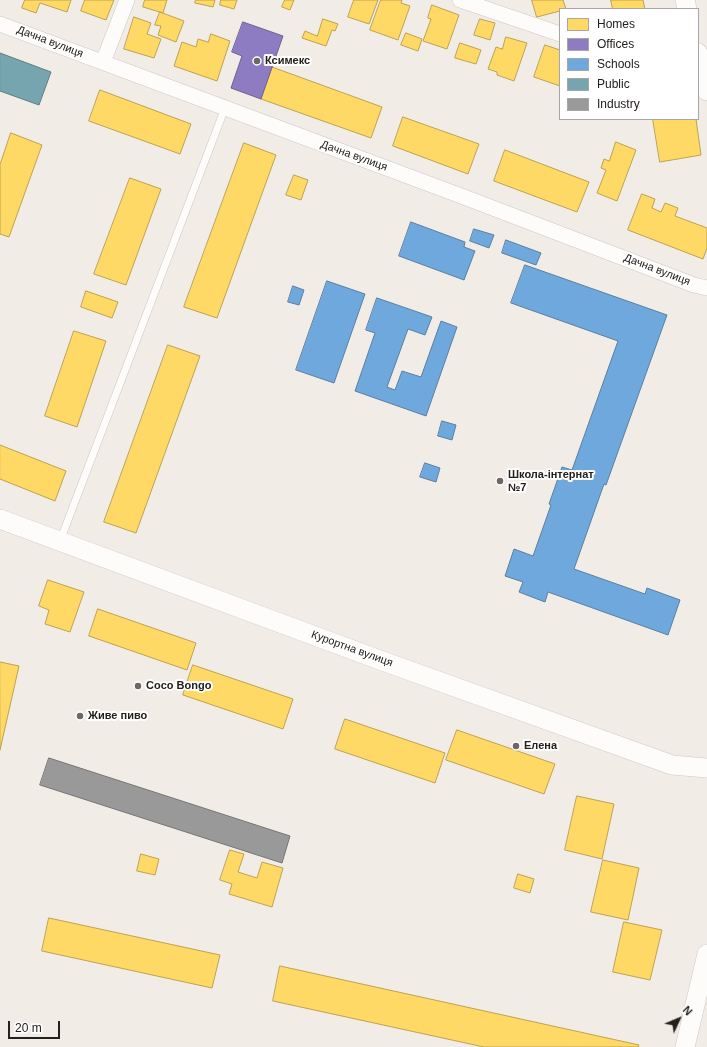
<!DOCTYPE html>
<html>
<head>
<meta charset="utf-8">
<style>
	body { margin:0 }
	#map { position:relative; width:707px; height:1047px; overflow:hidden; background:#f2ece7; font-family:Helvetica,sans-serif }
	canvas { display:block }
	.legend { position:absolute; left:559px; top:8px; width:140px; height:112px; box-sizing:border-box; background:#fff; border:1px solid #a7a6a5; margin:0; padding:5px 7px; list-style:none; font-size:12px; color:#24201d }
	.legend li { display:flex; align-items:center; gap:8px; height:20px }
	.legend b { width:20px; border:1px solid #a7a6a5 }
	.north { position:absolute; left:659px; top:999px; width:40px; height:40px; -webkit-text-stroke:3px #fff; paint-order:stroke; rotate:46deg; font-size:11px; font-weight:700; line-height:16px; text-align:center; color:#24201d }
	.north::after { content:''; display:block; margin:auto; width:14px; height:18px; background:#24201d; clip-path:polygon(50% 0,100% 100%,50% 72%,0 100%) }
	.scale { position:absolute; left:8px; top:1021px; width:52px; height:18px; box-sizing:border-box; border:2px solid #24201d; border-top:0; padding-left:5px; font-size:12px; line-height:14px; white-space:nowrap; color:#24201d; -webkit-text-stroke:3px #fff; paint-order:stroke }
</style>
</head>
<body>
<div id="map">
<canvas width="707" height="1047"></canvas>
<ul class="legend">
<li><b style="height:11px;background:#ffd966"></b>Homes</li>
<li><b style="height:11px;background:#8e7cc3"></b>Offices</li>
<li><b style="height:11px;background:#6fa8dc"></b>Schools</li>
<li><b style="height:11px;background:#76a5af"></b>Public</li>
<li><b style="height:11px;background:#999"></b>Industry</li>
</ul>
<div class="north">N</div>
<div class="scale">20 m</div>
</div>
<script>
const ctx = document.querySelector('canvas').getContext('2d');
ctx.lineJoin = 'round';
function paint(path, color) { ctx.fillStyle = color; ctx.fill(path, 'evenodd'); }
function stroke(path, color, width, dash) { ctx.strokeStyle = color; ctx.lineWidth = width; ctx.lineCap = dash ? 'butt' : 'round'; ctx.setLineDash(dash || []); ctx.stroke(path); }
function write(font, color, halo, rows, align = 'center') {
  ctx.font = font + ' Helvetica,sans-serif'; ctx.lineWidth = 4; ctx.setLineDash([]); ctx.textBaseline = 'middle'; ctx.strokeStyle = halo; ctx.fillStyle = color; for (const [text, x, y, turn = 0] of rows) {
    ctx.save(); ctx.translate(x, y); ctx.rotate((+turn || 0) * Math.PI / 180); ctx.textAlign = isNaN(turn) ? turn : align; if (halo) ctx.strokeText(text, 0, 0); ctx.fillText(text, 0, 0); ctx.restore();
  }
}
const homes = new Path2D(`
	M25,0H71L67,12L40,3L36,13L22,8Z
	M85,0H114L106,20L81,11Z
	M145,0H167L163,13L143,7Z
	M196,0H215L213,7L195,3Z
	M221,0H237L234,9L220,5Z
	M285,0H294L290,10L282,7Z
	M354,0H378L369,24L348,17Z
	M381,0H402L401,3L410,6L398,40L370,30Z
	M532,0H563L566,9H560V11L537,17Z
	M611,0H643L645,9H613Z
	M432,5L459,15L447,49L423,41L431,19L428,18Z
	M160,12L184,21L176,42L158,35L161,26L155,25Z
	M134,17L151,23L147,34L161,39L154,58L124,49Z
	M323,19L338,24L335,31L332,30L326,46L302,38L305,31L317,36Z
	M480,19L495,23L490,40L474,35Z
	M406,33L422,39L418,51L401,45Z
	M211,34L230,41L217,81L174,66L182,42L196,47L198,39L208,42Z
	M506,37L527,43L514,81L497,75V72L488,69L496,47L502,49Z
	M460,43L481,50L476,64L455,58Z
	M545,45L560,50V86L534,77Z
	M272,67L382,107L371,138L261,99Z
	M100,90L191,124L180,154L89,121Z
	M403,117L479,144L468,174L393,146Z
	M653,119H696L701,155L660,162Z
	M11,133L42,145L9,237L0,234V165Z
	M616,142L636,150L617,201L597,193L606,170L601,168L604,159L609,161Z
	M244,143L276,155L217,318L184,307Z
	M505,150L589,182L577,212L494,181Z
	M294,175L308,180L301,200L286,195Z
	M130,178L161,189L126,285L94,274Z
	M642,194L655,199L652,208L661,212L665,203L678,208L675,216L707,228V248L703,259L628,230Z
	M86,291L118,302L112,318L81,307Z
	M74,331L106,341L77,427L45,416Z
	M168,345L200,356L136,533L104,522Z
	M0,445L66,471L55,501L0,479Z
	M48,580L84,592L70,632L45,624L49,610L39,606Z
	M98,609L196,643L187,670L89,636Z
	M0,662L19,666L0,750Z
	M193,665L293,699L283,729L183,695Z
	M345,719L445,753L435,783L335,749Z
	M457,730L555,764L544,794L446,760Z
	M577,796L614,804L602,859L565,850Z
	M230,850L244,854L238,872L257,878L262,862L283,868L272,907L229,894L232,884L220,880Z
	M141,854L159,859L155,875L137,871Z
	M603,860L639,868L628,920L591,912Z
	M518,874L534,879L530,893L514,888Z
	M49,918L220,955L212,988L42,951Z
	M624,922L662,930L650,980L613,972Z
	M280,966L639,1045L638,1047H484L273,1001Z`);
const offices = new Path2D(`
	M243,22L283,36L261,99L231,88L242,56L232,52Z`);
const schools = new Path2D(`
	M411,222L465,242L464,247L475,251L464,280L399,256Z
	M474,229L494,235L489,248L470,241Z
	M506,240L541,253L536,265L502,253Z
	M525,265L667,315L606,485L604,484L574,569L645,594L647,588L680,600L668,635L548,592L545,602L519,592L523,582L505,576L514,549L533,556L551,505L549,504L562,467L572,470L618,341L511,303Z
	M327,281L365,294L334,383L296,370Z
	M293,286L304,290L299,305L288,302Z
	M377,298L432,317L425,335L408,329L387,387L395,390L402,371L421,377L441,321L457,327L426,416L355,391L375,333L366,330Z
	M442,421L456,425L452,440L438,436Z
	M425,463L440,468L436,482L420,477Z`);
const public = new Path2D(`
	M0,53L51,72L39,105L0,91Z`);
const industry = new Path2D(`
	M49,758L290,836L282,863L40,785Z`);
const service = new Path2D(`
	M60,541L225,108`);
const minor = new Path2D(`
	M460,0L560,34
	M0,24L464,197L694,285L707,288
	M103,62L127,0`);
const tertiary = new Path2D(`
	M685,0L687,9
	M698,53L707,91
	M0,519L377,659L672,765L707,768
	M685,1047L707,954`);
const markers = [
	[257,61,4,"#6c6764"],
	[500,481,4,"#6c6764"],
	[138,686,4,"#6c6764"],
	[80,716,4,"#6c6764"],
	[516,746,4,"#6c6764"]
];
const streetNames = [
	["Дачна вулиця",50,42,21],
	["Дачна вулиця",354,156,20],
	["Дачна вулиця",657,270,21],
	["Курортна вулиця",352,649,20]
];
const poiNames = [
	["Ксимекс",265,61],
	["Школа-інтернат",508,475],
	["№7",508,488],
	["Coco Bongo",146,686],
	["Живе пиво",88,716],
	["Елена",524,746]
];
paint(homes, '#ffd966');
stroke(homes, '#bda250', 1);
paint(offices, '#8e7cc3');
stroke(offices, '#6e6091', 1);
paint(schools, '#6fa8dc');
stroke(schools, '#587fa3', 1);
paint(public, '#76a5af');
stroke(public, '#5d7d83', 1);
paint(industry, '#999');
stroke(industry, '#767574', 1);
stroke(service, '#cdc8c4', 8);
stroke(minor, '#cdc8c4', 16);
stroke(tertiary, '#cdc8c4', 20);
stroke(service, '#fdfcfb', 7);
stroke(minor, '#fdfcfb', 15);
stroke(tertiary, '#fdfcfb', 19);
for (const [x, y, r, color] of markers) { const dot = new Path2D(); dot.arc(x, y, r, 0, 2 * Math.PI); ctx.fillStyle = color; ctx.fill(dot); stroke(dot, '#fff', 1.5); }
write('11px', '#24201d', '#fff', streetNames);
write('bold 11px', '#24201d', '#fff', poiNames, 'left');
</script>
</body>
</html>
